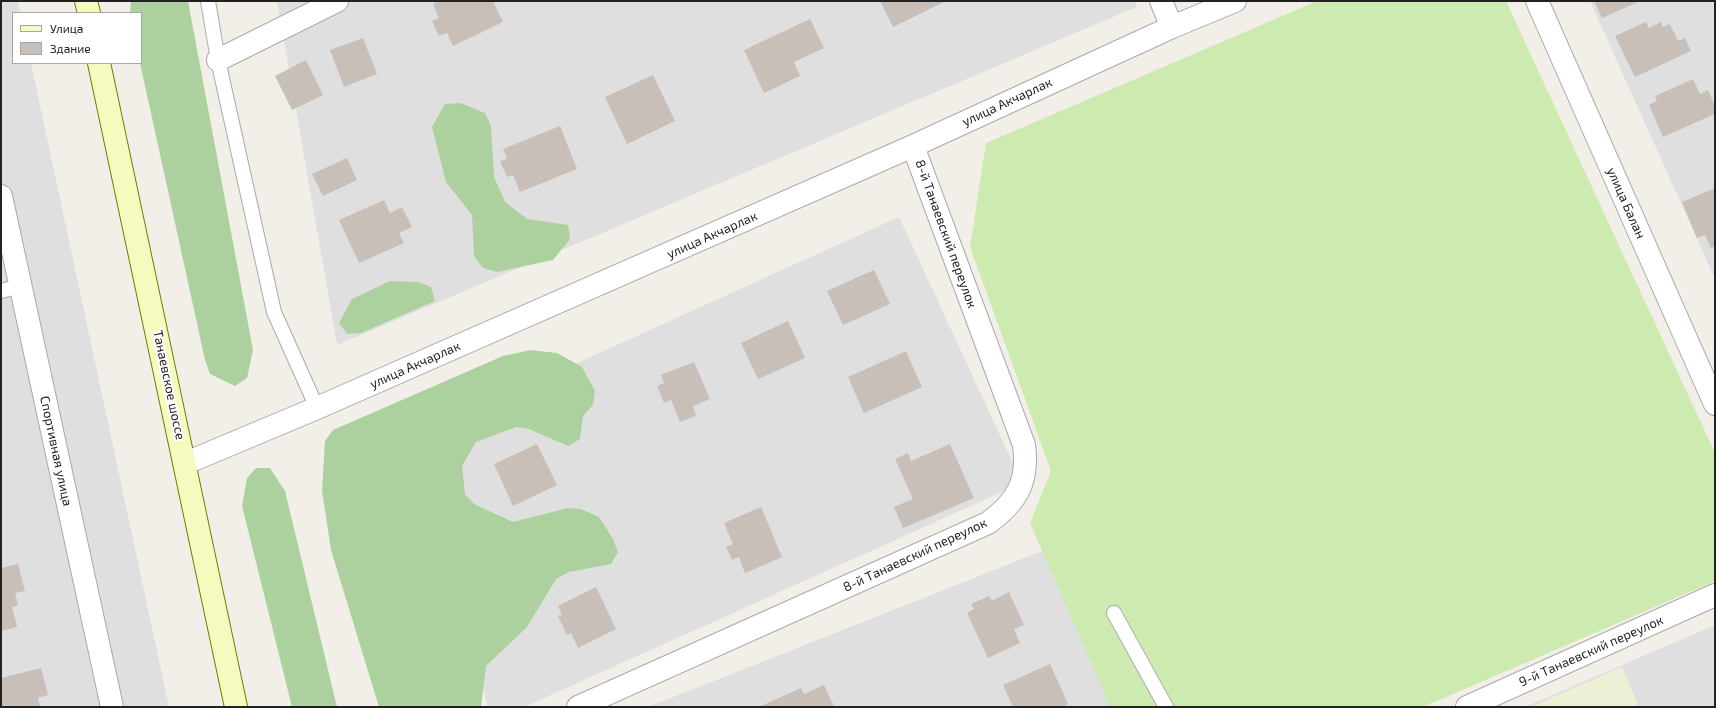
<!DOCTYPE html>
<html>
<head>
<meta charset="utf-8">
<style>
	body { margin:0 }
	#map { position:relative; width:1716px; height:708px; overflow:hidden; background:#f2efe9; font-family:"Exo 2",sans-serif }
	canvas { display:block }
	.frame { position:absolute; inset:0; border:2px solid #222; pointer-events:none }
	.legend { position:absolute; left:12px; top:12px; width:130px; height:52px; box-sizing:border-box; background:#fff; border:1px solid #a7a7a7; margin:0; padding:5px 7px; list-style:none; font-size:12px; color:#222 }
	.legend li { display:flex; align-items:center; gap:8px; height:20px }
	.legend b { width:20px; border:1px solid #a7a7a7 }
</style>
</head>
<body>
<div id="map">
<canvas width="1716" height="708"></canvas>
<div class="frame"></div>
<ul class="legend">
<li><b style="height:5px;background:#f7fabf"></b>Улица</li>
<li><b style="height:11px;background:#c7bfb8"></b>Здание</li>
</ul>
</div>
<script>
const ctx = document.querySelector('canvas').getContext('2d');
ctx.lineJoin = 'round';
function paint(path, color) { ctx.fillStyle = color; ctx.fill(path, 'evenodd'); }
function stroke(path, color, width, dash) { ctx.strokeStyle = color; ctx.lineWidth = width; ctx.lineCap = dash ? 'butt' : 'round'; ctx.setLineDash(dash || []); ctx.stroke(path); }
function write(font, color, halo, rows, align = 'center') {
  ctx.font = font + ' "Exo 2",sans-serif'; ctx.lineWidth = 4; ctx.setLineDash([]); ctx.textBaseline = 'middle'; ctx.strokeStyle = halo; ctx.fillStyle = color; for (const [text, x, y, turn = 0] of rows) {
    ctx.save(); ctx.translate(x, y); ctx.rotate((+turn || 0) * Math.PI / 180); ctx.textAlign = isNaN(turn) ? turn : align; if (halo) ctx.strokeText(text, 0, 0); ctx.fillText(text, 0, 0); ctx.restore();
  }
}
const residential = new Path2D(`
	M1,1H18L20,13H13V63H31L169,707H1Z
	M277,1H1134L1137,7L337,345Z
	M1590,1H1715V279Z
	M899,217L1022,483L524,707H488L416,436Z
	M1065,542L1145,707H648Z
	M1715,625V707H1525Z`);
const farmland = new Path2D(`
	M1622,667L1639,707H1531Z`);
const grass = new Path2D(`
	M1317,1H1506L1715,453V581L1423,707H1110L1030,523L1051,471L970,247L986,143Z`);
const forest = new Path2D(`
	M131,1H188L253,350L247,378L235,386L210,374L205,360L140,63L141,13H130Z
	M460,103L485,113L491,126L494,177L505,202L527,219L568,225L570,239L553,260L497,272L483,268L474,256L472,215L446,182L432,127L445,104Z
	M390,281L418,282L431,287L435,301L361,333L347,334L339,323L352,299Z
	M530,350L557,353L582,367L595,391L593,405L583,416L580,439L568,446L529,429L516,427L476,442L462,466L465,494L474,504L513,522L568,508L581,509L599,517L613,539L618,552L611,564L569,572L556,579L527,627L486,666L481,707H379L331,550L322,491L325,441L333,430L503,356Z
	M256,468H270L285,491L337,707H292L242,506L247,478Z`);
const building = new Path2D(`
	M439,1H493L503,22L453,46L447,33L439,36L432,21L439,18L433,4Z
	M880,1H946L893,27Z
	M1594,1H1640L1602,18Z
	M810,19L824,48L794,62L800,76L764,93L744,50Z
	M1646,22L1649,28L1661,22L1663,27L1670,24L1678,41L1685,38L1691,51L1635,77L1615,36Z
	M363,38L377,74L344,87L330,50Z
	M306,60L323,95L292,110L275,76Z
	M653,75L675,121L627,144L605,97Z
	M1693,79L1700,94L1708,90L1715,106V114L1663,137L1649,105L1657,101L1655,96Z
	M560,126L577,169L520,192L513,175L507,177L500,161L507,159L503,149Z
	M347,158L357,180L323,196L312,174Z
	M1715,188V246L1711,248L1705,235L1697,238L1682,202Z
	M384,200L390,213L402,207L412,227L399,233L404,243L359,263L339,220Z
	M874,270L890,304L843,325L827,291Z
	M788,321L805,358L758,379L741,343Z
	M906,351L922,387L864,413L848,377Z
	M694,362L710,399L693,406L696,416L680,422L671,400L664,403L657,386L664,383L661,375Z
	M537,444L557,485L513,506L494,464Z
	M950,444L974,498L903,528L894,507L913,499L895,459L908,453L911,461Z
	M761,507L782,557L745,573L739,557L732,560L726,547L733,544L724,523Z
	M18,564L25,591L15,593L18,605L12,607L17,627L1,631V568Z
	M596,587L616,629L578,648L571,633L567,635L558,616L562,615L558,606Z
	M1009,592L1024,625L1014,629L1020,643L988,658L967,613L974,609L971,604L989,596L992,601Z
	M1050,664L1068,704L1062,707H1013L1003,685Z
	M41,668L48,695L38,698L40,707H1V678Z
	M824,685L834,707H759L801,688L804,694Z`);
const lane = new Path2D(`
	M208,1L218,60L274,312L317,408
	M1,291L21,286
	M1114,613L1166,707`);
const street = new Path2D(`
	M1161,1L1172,27
	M1537,1L1715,404
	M218,60L337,1
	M1,196L112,707
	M186,463L317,408L913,146L1172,27L1235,1
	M578,707L988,523C1017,502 1029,481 1024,445L913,146
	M1467,707L1715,595`);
const secondary = new Path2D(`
	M86,1L89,13
	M99,63L236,707`);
const streetNames = [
	["улица Акчарлак",1007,102,-25],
	["улица Балан",1626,203,66],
	["8-й Танаевский переулок",946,234,70],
	["улица Акчарлак",712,235,-24],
	["улица Акчарлак",415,365,-24],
	["Танаевское шоссе",169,385,78],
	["Спортивная улица",56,451,78],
	["8-й Танаевский переулок",915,555,-25],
	["9-й Танаевский переулок",1591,651,-24]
];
paint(residential, '#e0dfdf');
paint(farmland, '#eef0d5');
paint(grass, '#cdebb0');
paint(forest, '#add19e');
paint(building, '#c7bfb8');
stroke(lane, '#a9a9a9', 16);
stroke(street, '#a9a9a9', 24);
stroke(secondary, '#707d05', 24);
stroke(lane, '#fff', 14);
stroke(street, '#fff', 22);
stroke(secondary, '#f7fabf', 22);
write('13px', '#222', '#fff', streetNames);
</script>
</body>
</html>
